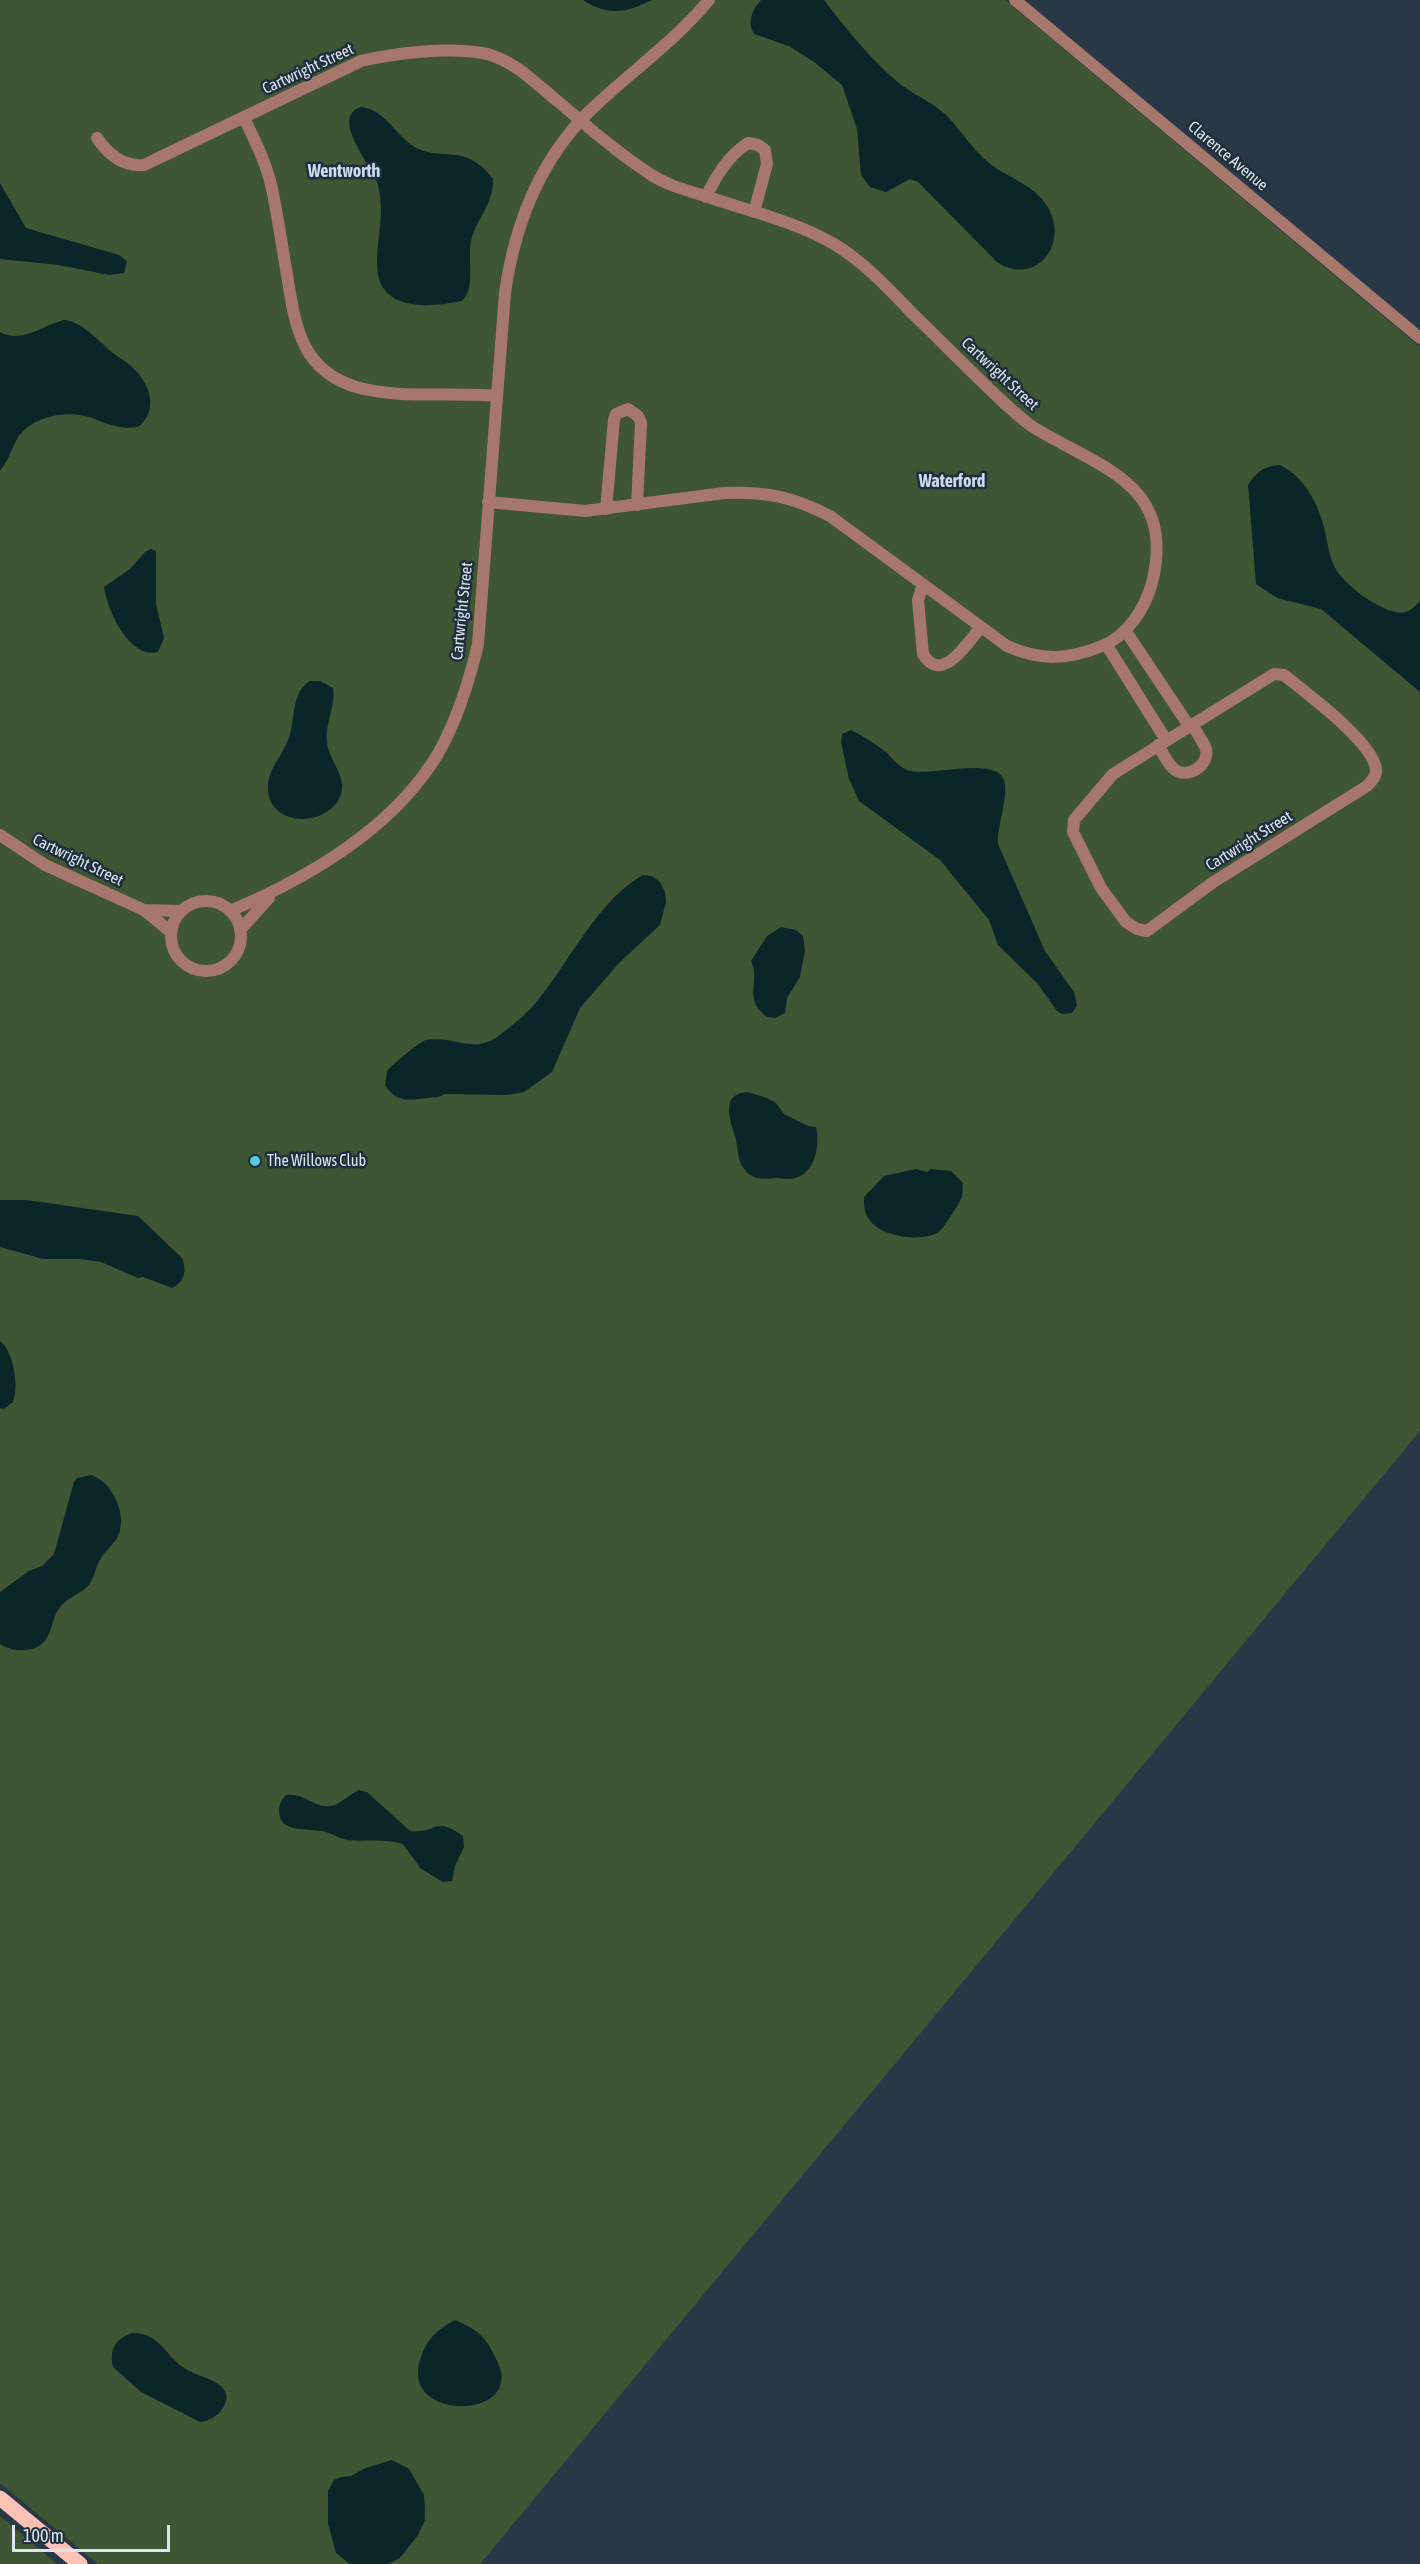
<!DOCTYPE html>
<html>
<head>
<meta charset="utf-8">
<style>
	body { margin:0 }
	#map { position:relative; width:1420px; height:2564px; overflow:hidden; background:#293847; font-family:"Asap Condensed",sans-serif }
	canvas { display:block }
	.scale { position:absolute; left:12px; top:2525px; width:158px; height:27px; box-sizing:border-box; border:3px solid #dce5ef; border-top:0; padding-left:8px; font-size:18px; line-height:21px; white-space:nowrap; color:#dce5ef; -webkit-text-stroke:4px #1f2e3c; paint-order:stroke }
</style>
</head>
<body>
<div id="map">
<canvas width="1420" height="2564"></canvas>
<div class="scale">100 m</div>
</div>
<script>
const ctx = document.querySelector('canvas').getContext('2d');
ctx.lineJoin = 'round';
function paint(path, color) { ctx.fillStyle = color; ctx.fill(path, 'evenodd'); }
function stroke(path, color, width, dash) { ctx.strokeStyle = color; ctx.lineWidth = width; ctx.lineCap = dash ? 'butt' : 'round'; ctx.setLineDash(dash || []); ctx.stroke(path); }
function write(font, color, halo, rows, align = 'center') {
  ctx.font = font + ' "Asap Condensed",sans-serif'; ctx.lineWidth = 5; ctx.setLineDash([]); ctx.textBaseline = 'middle'; ctx.strokeStyle = halo; ctx.fillStyle = color; for (const [text, x, y, turn = 0] of rows) {
    ctx.save(); ctx.translate(x, y); ctx.rotate((+turn || 0) * Math.PI / 180); ctx.textAlign = isNaN(turn) ? turn : align; if (halo) ctx.strokeText(text, 0, 0); ctx.fillText(text, 0, 0); ctx.restore();
  }
}
const green = new Path2D(`
	M0,0H1005L1420,347V1431L480,2564H388C400,2558 404,2553 411,2542C432,2508 428,2502 409,2469L366,2468L351,2476L334,2480C330,2513 321,2541 350,2564H98L0,2483Z
	M0,2516L57,2564H0Z`);
const water = new Path2D(`
	M583,0H652C627,13 607,16 583,0Z
	M761,0H824C847,30 871,60 900,84C916,96 936,104 949,118C963,133 972,149 988,162C1004,176 1027,182 1041,198C1075,236 1040,288 998,263L918,182L910,179L886,192L870,187L861,175L857,129L842,85L814,62L789,46L754,34C747,22 752,10 761,0Z
	M361,107C384,109 395,134 413,146C440,163 465,141 493,179C494,202 479,216 472,237C466,257 477,288 462,301C428,308 376,312 377,263C377,234 386,212 377,182C372,166 329,117 361,107Z
	M0,183L26,228L119,255L127,261L124,273L109,275L59,265L0,259Z
	M64,320C86,322 104,349 123,360C141,371 159,398 146,418C143,422 141,427 136,427C122,430 104,423 92,418C69,409 30,416 17,439C11,450 8,461 0,471V332C21,344 43,325 64,320Z
	M1280,465C1305,477 1319,505 1325,531C1328,544 1329,559 1337,571C1346,586 1387,617 1405,612C1411,611 1416,605 1420,601V692L1321,609L1277,598L1256,584L1248,485C1256,472 1264,466 1280,465Z
	M151,549L156,551V604L164,638L158,652C130,660 107,610 104,587L130,569L145,552Z
	M310,681H320L333,688C336,706 325,723 327,742C328,759 347,776 341,794C330,828 269,828 268,789C267,768 285,754 290,734C295,717 292,691 310,681Z
	M851,730C863,736 875,744 886,752C892,758 899,767 907,770C927,778 995,755 1004,780C1009,797 997,825 998,844L1045,951L1074,992L1077,1005L1072,1013L1062,1014L1057,1011L1037,983L998,945L989,920L940,860L859,801L849,779L841,742L842,734Z
	M643,875L652,876L660,882L665,892L666,902L660,925L620,962L580,1008L552,1072L524,1092L507,1095L445,1094C438,1098 435,1097 427,1098C409,1100 396,1103 385,1085L387,1071C392,1065 419,1042 426,1040C455,1035 474,1056 501,1034C514,1024 528,1013 538,1000C569,962 599,899 643,875Z
	M781,927L796,930L803,936L805,951L800,977L787,998L785,1013L775,1018L767,1017C742,998 761,983 751,961L767,936Z
	M747,1092L767,1098L776,1103L784,1114L808,1126L816,1127C820,1144 816,1173 795,1178C789,1180 782,1178 776,1178C767,1179 757,1180 749,1174C736,1163 739,1150 735,1136C730,1120 720,1094 747,1092Z
	M916,1169L927,1172L931,1169L951,1171L963,1183C962,1187 963,1193 962,1197C960,1202 943,1229 939,1232C920,1243 877,1237 867,1216C864,1211 864,1203 864,1197L884,1176Z
	M0,1200H27L138,1216L182,1258C187,1270 185,1282 172,1288L143,1277L138,1278L101,1262L79,1259H43L0,1247Z
	M0,1341C14,1352 19,1386 13,1402L4,1409L0,1408Z
	M91,1475C112,1481 128,1515 118,1536C114,1545 105,1550 101,1558C95,1567 95,1579 87,1587C78,1595 64,1599 58,1610C51,1621 52,1638 39,1646C27,1653 11,1651 0,1644V1592L29,1571L42,1566L54,1554L74,1482L77,1478Z
	M359,1790L367,1792L410,1831C437,1834 434,1815 463,1836L464,1847L455,1866L452,1881L443,1882L420,1868L403,1844C385,1838 366,1842 347,1840C338,1838 330,1832 321,1831C307,1828 280,1833 279,1812C279,1805 281,1800 286,1795C308,1793 314,1811 335,1805C344,1801 350,1794 359,1790Z
	M455,2320C480,2331 487,2338 498,2363C524,2420 400,2422 420,2360C425,2341 437,2329 455,2320Z
	M132,2333C159,2332 165,2355 184,2368C198,2378 239,2382 223,2408C217,2417 209,2421 200,2422L141,2392L113,2367C109,2350 115,2339 132,2333Z
	M392,2460L409,2469L424,2495L425,2520L418,2535L400,2558L388,2564H350L336,2553L328,2523V2491L334,2480L341,2477L351,2476L366,2468Z`);
const minor = new Path2D(`
	M1015,0L1420,338
	M244,118C255,141 267,164 272,189C278,218 282,246 287,275C295,324 300,370 356,387C397,399 453,392 497,396
	M97,138C108,154 123,167 144,165L361,61C395,53 447,47 482,53C496,55 508,62 520,70C563,104 604,144 650,174C666,185 689,191 708,197C749,211 796,222 834,244C864,262 888,288 912,313C942,342 971,372 1001,400C1012,410 1021,419 1033,427C1099,468 1177,483 1152,583C1145,609 1127,636 1102,646C1068,660 1040,661 1007,646L830,516C793,497 766,491 724,493L585,511L488,502
	M706,197C716,176 728,156 748,143L758,145L765,150L767,164L754,212
	M606,509L614,420L616,414L628,409L638,416L641,423L637,505
	M923,585L918,600L923,654C941,685 967,644 980,628
	M1125,630L1189,726
	M1106,644L1166,740
	M1274,674L1284,675C1305,692 1377,745 1376,771C1376,777 1371,782 1367,786L1212,883L1147,931L1137,929L1126,922L1101,888L1073,832L1074,820L1113,774Z
	M1158,745C1163,753 1167,763 1174,769C1187,780 1210,765 1206,749C1203,741 1196,732 1192,724
	M0,835L45,865L144,910L181,911
	M171 936a35 35 0 1 1 70 0a35 35 0 1 1-70 0Z
	M144,910L171,932
	M230,911C308,878 395,827 439,752C458,718 469,682 478,644L505,293C515,223 541,156 595,106C632,71 676,40 709,0
	M240,930L269,898`);
const major = new Path2D(`
	M0,2498L80,2564`);
const markers = [
	[255,1161,6,"#57c9e3"]
];
const streetNames = [
	["Cartwright Street",308,69,-25],
	["Clarence Avenue",1228,156,40],
	["Cartwright Street",1000,374,43],
	["Cartwright Street",462,611,-84],
	["Cartwright Street",1249,841,-32],
	["Cartwright Street",78,860,26]
];
const poiNames = [
	["The Willows Club",267,1161]
];
const neighbourhoodNames = [
	["Wentworth",344,171],
	["Waterford",952,481]
];
paint(green, '#3e5634');
paint(water, '#0b2628');
stroke(minor, '#a7776c', 12);
stroke(major, '#fdc1b5', 15);
for (const [x, y, r, color] of markers) { const dot = new Path2D(); dot.arc(x, y, r, 0, 2 * Math.PI); ctx.fillStyle = color; ctx.fill(dot); stroke(dot, '#1f2e3c', 2); }
write('16px', '#dce5ef', '#1f2e3c', streetNames);
write('16px', '#dce5ef', '#1f2e3c', poiNames, 'left');
write('bold 18px', '#cadcef', '#1f2e3c', neighbourhoodNames);
</script>
</body>
</html>
